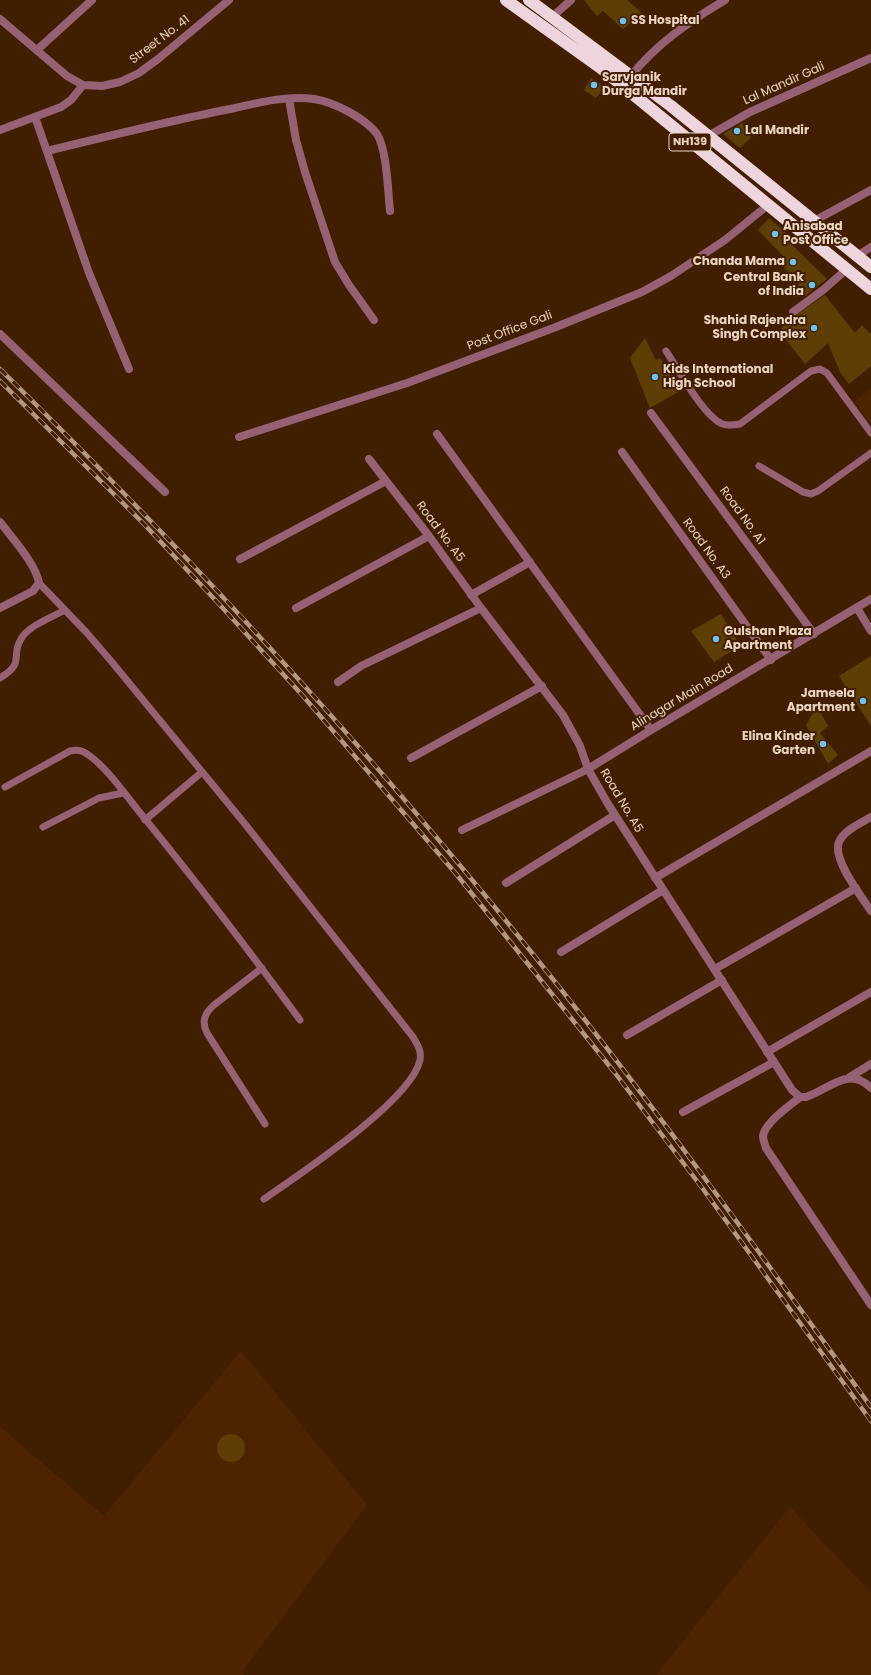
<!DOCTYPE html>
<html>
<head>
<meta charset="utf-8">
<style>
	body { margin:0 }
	canvas { display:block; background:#421e01 }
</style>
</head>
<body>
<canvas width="871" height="1675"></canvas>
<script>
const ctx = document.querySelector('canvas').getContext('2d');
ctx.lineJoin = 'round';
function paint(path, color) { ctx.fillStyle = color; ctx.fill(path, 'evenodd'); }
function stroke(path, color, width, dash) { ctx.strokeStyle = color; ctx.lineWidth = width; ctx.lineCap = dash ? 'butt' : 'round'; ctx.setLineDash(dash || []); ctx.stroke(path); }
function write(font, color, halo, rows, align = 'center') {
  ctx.font = font + ' Poppins,sans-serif'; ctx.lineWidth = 4; ctx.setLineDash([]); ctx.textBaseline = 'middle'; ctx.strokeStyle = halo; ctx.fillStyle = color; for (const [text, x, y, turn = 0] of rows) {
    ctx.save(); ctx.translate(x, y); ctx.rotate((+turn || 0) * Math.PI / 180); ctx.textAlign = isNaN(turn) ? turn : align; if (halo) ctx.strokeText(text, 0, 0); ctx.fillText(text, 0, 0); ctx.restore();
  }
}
const built = new Path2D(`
	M871,388V425L855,402Z
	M241,1351L367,1505L242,1672L245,1675H0V1427L104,1516Z
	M790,1507L871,1593V1675H656Z`);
const building = new Path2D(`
	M584,0H627L642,13L623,29L603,11L597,16Z
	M591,78L605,87L596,98L584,90Z
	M742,123L751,137L740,148L723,134Z
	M769,218L793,239L789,242L827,279L805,296L796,288L799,284L778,261L783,256L758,230Z
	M825,295L855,333L862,325L871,334V366L849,384L840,372L828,343L805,364L779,331L793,317Z
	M645,338L656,360L660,358L680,391L650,408L630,358Z
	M721,614L740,646L714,662L691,631Z
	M871,656V726L839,676Z
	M817,706L828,726L820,733L838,755L828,764L806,725Z
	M217 1448a14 14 0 1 1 28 0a14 14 0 1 1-28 0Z`);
const lane = new Path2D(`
	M666,351C679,370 702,414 722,424C728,426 734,425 740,424L811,371L820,369L827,373L871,433
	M759,466L803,492L811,494L818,491L871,453
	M39,583L87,633L111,661L245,824L413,1037C417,1044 422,1051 420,1060C412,1100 300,1174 264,1199
	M0,678C26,662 10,657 21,639C28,626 52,617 65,610
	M5,787L70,751C79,749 83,751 90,756C110,771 129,800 146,820C199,885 250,952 300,1020
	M145,820L202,772
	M43,827L99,798L123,793
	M262,968L214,1005C205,1013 201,1021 207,1033L265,1124`);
const street = new Path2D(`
	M552,17L571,0
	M0,19L67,76L83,85L102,86L120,82L139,73L158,59L229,0
	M37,50L92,0
	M631,76C656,44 690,21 725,0
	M289,99L296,140L305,172L335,262L349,285L374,320
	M35,117L89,273L129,369
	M0,130L61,107L71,100L83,85
	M708,136L750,112L871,58
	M47,151C108,136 169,121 230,109C257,103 287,95 314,99C334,102 365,118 377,134C387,150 388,192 390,211
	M814,221L871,190
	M857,256L871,247
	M793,312L823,290L847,269
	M0,334L165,492
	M651,413L814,634
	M437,434L651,730
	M239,437L407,383L556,327L642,292L671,276L725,240L768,205
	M622,452L771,660
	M369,459L429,536L481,608L563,715L580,746L588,769L608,804L792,1090L800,1097H806C829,1090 848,1065 871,1088
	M0,522C12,538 36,564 39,583L33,591L0,608
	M240,559L386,481
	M471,595L530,562
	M296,608L429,536
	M857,608L871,631
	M338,682L361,666L481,608
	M411,758L542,686
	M871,817C861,823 844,830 839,842C832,859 861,896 871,911
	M462,830L588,769L651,730L871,599
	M655,878L871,751
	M506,883L615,815
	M561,952L663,890
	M715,969L856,888
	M627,1035L722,980
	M767,1052L871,992
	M850,1077L871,1064
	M800,1097C790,1106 765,1122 763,1136C763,1139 765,1145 766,1148L871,1305
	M683,1112L774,1062`);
const highway = new Path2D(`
	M506,0L601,68L871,289
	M529,0L671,106L871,267`);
const rail = new Path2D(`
	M0,369C162,528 318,694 463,869C608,1041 739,1224 871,1407
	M0,381L143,523L219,604L303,696L457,875L615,1073L703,1189L871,1421`);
const markers = [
	[623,21,4,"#6dc2f3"],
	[594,85,4,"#6dc2f3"],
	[737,131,4,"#6dc2f3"],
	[775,234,4,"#6dc2f3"],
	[793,262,4,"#6dc2f3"],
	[812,285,4,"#6dc2f3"],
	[814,328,4,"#6dc2f3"],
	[655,377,4,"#6dc2f3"],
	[716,639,4,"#6dc2f3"],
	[863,701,4,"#6dc2f3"],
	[823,744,4,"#6dc2f3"]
];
const shields = [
	[690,142,42]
];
const shieldNames = [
	["NH139",690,142]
];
const poiNames = [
	["SS Hospital",631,21],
	["Sarvjanik",602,78],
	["Durga Mandir",602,92],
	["Lal Mandir",745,131],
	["Anisabad",783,227],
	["Post Office",783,241],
	["Chanda Mama",785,262,"right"],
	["Central Bank",804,278,"right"],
	["of India",804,292,"right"],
	["Shahid Rajendra",806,321,"right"],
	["Singh Complex",806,335,"right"],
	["Kids International",663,370],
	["High School",663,384],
	["Gulshan Plaza",724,632],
	["Apartment",724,646],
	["Jameela",855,694,"right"],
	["Apartment",855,708,"right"],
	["Elina Kinder",815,737,"right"],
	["Garten",815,751,"right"]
];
const streetNames = [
	["Street No. 41",160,40,-37],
	["Lal Mandir Gali",784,84,-24],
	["Post Office Gali",510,331,-21],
	["Road No. A1",742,516,54],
	["Road No. A5",440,532,53],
	["Road No. A3",706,549,54],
	["Alinagar Main Road",682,698,-31],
	["Road No. A5",621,801,59]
];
paint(built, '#4e2300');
paint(building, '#5e3e05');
stroke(lane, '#956275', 7);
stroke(street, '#956275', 8);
stroke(highway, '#eed4dd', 12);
stroke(rail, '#b39784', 4.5);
stroke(rail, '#421e01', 3, [9]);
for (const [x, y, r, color] of markers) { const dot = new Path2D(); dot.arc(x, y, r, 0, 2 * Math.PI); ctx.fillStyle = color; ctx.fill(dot); stroke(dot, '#421e01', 1.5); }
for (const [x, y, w] of shields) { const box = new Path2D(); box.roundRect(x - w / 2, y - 9, w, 18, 3); ctx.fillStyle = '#421e01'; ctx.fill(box); stroke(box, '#ecd4c5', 1); }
write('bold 11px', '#ecd4c5', null, shieldNames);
write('bold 12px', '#ecd4c5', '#421e01', poiNames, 'left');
write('12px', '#ecd4c5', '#421e01', streetNames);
</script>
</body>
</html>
